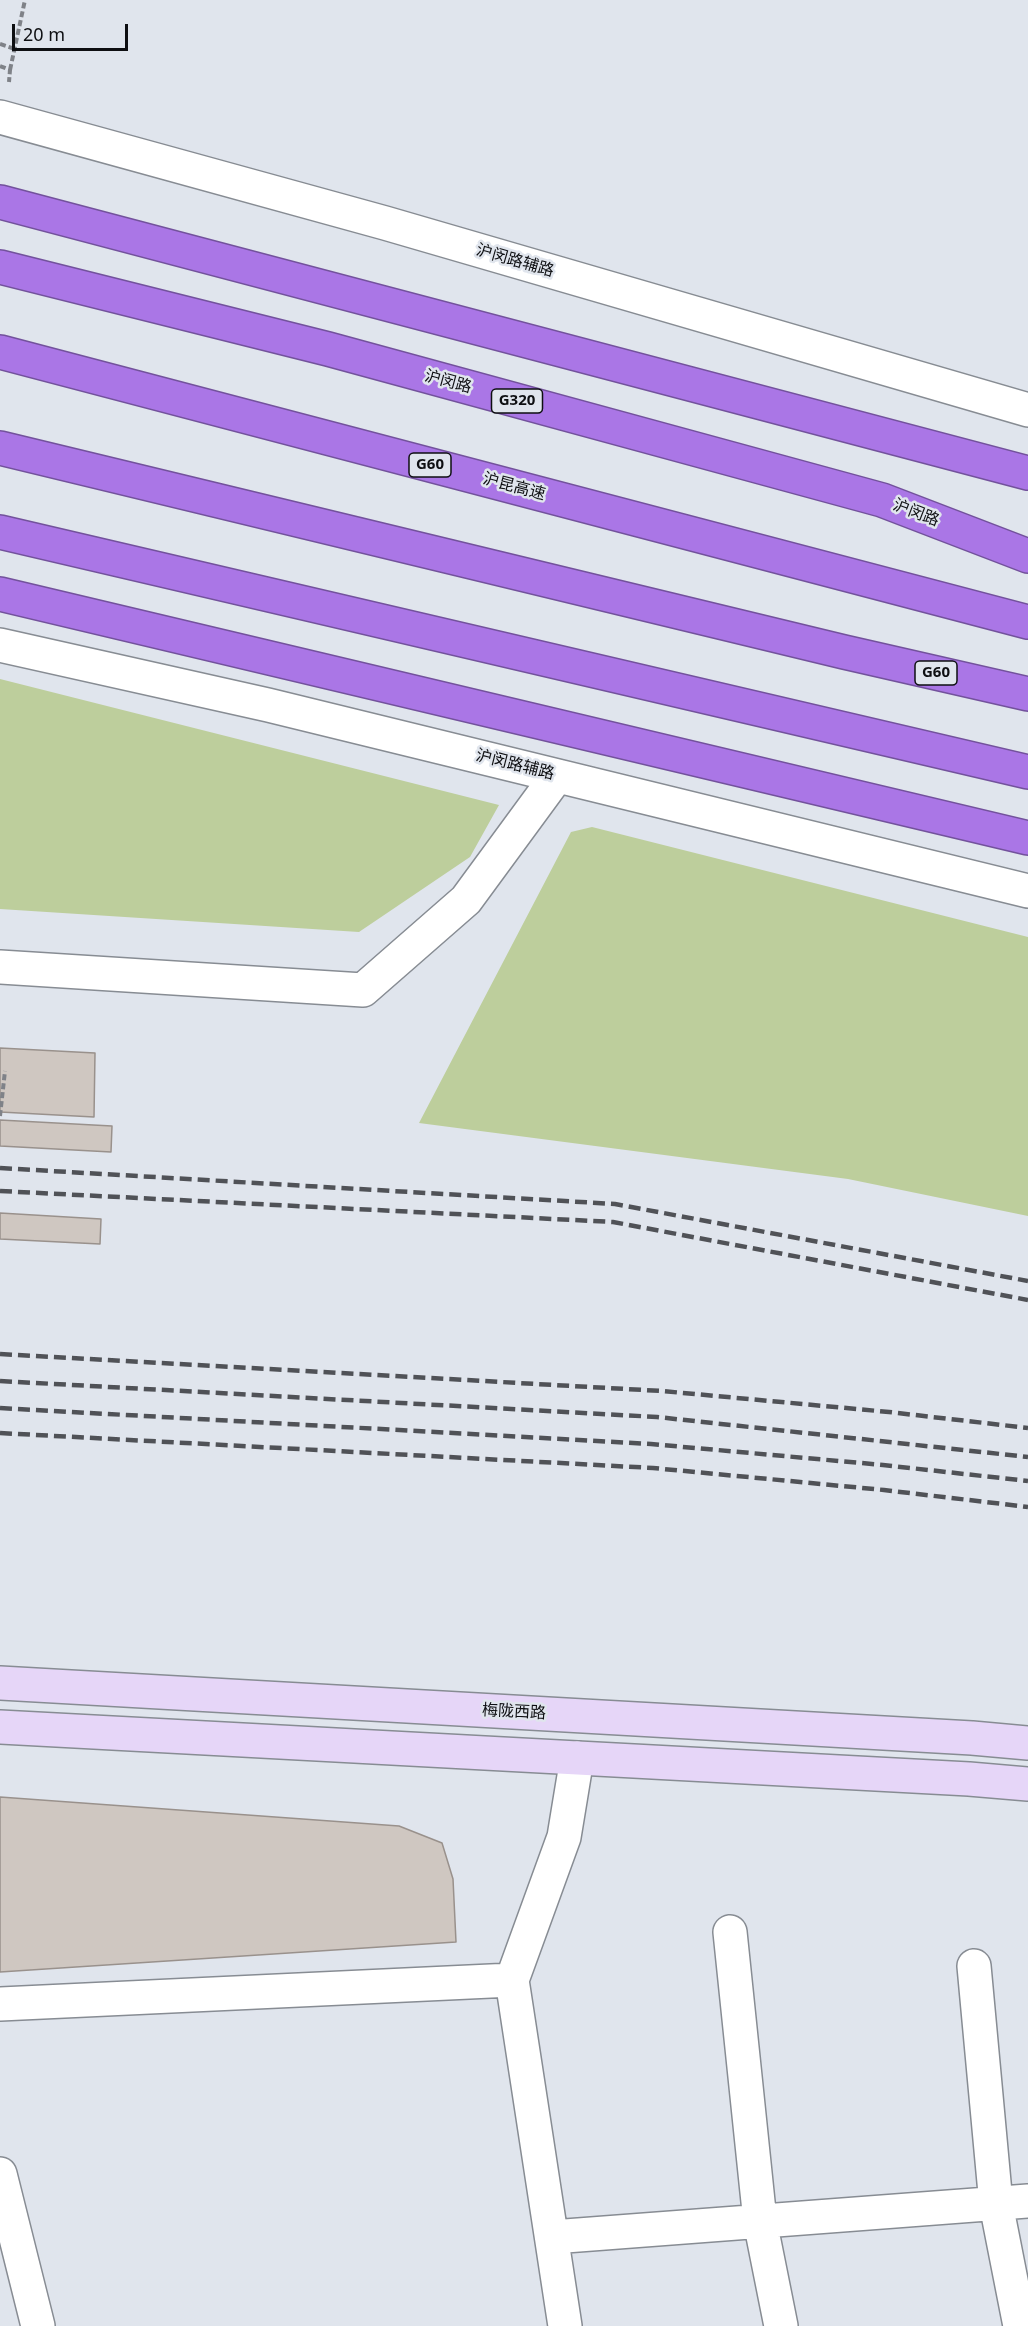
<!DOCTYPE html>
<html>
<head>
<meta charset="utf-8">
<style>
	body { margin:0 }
	#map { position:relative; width:1028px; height:2326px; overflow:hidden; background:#e0e5ed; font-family:"Noto Sans",sans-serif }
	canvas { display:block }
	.scale { position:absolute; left:12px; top:24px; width:116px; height:27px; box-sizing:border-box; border:3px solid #0e0f12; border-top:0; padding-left:8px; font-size:18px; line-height:21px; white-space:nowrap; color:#0e0f12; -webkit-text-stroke:4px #e0e5ed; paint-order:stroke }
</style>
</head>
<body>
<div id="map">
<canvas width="1028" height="2326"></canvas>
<div class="scale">20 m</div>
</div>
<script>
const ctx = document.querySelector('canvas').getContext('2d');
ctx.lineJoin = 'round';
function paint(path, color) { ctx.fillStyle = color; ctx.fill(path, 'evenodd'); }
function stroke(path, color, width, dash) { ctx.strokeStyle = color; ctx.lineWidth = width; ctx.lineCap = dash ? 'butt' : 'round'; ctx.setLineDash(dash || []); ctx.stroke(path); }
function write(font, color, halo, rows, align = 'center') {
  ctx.font = font + ' "Noto Sans","Noto Sans SC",sans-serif'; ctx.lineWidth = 5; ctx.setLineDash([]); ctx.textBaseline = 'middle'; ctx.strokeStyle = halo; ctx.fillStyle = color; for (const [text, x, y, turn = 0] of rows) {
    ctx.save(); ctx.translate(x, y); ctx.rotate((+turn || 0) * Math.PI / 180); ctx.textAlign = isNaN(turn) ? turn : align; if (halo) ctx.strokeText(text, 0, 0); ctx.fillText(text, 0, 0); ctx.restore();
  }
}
const green = new Path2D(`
	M0,679L499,805L470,857L359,932L0,909Z
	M592,827L1028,937V1216L848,1179L419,1123L571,832Z`);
const building = new Path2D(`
	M0,1048L95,1053L94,1117L0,1112Z
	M0,1120L112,1126L111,1152L0,1146Z
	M0,1213L101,1219L100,1244L0,1239Z
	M0,1797L399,1826L442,1843L453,1879L456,1942L0,1972Z`);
const path = new Path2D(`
	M0,44L15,49
	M0,66L10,70L9,82
	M10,70L25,0
	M0,1116L5,1071`);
const street = new Path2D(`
	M0,117L385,223L1028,410
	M0,645L268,705L1028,891
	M0,967L363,990L466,900L557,776
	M730,1932L760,2221L781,2326
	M974,1966L996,2204L1020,2326
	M0,2004L512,1980
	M0,2174L38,2326
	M552,2237L1028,2201
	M565,2326L512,1980L564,1837L577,1758`);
const secondary = new Path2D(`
	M0,1683L972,1738L1028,1743
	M0,1727L969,1779L1028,1784`);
const highway = new Path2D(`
	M0,202L1028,473
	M0,267L328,349L882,500L1028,556
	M0,352L1028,622
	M0,448L844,652L1028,694
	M0,532L1028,772
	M0,594L1028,838`);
const rail = new Path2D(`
	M0,1168L615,1204L1028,1281
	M0,1191L613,1222L1028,1300
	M0,1354L662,1391L889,1412L1028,1428
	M0,1381L657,1417L1028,1457
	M0,1408L651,1444L883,1465L1028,1481
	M0,1433L653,1468L884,1490L1028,1507`);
const shields = [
	[517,401,51],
	[430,465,42],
	[936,673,42]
];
const shieldNames = [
	["G320",517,401],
	["G60",430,465],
	["G60",936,673]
];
const streetNames = [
	["沪闵路辅路",515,261,16],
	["沪闵路",448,382,15],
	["沪昆高速",514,487,15],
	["沪闵路",916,513,21],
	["沪闵路辅路",515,765,14],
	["梅陇西路",514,1712,3]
];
paint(green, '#bdce9c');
paint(building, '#cfc7c1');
stroke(building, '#99918c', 1.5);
stroke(street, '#878c93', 36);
stroke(secondary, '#878c93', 36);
stroke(highway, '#73529c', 36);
stroke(path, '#7f8288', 4, [6, 3]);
stroke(street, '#fff', 33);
stroke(secondary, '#e6d6f8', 33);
stroke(highway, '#aa76e6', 33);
stroke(rail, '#505257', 4.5, [12, 6]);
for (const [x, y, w] of shields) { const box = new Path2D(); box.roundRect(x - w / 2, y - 12, w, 24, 4.5); ctx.fillStyle = '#e0e5ed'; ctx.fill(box); stroke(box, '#0e0f12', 1.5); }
write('bold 15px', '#0e0f12', null, shieldNames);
write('16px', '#0e0f12', '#e0e5ed', streetNames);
</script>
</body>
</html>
